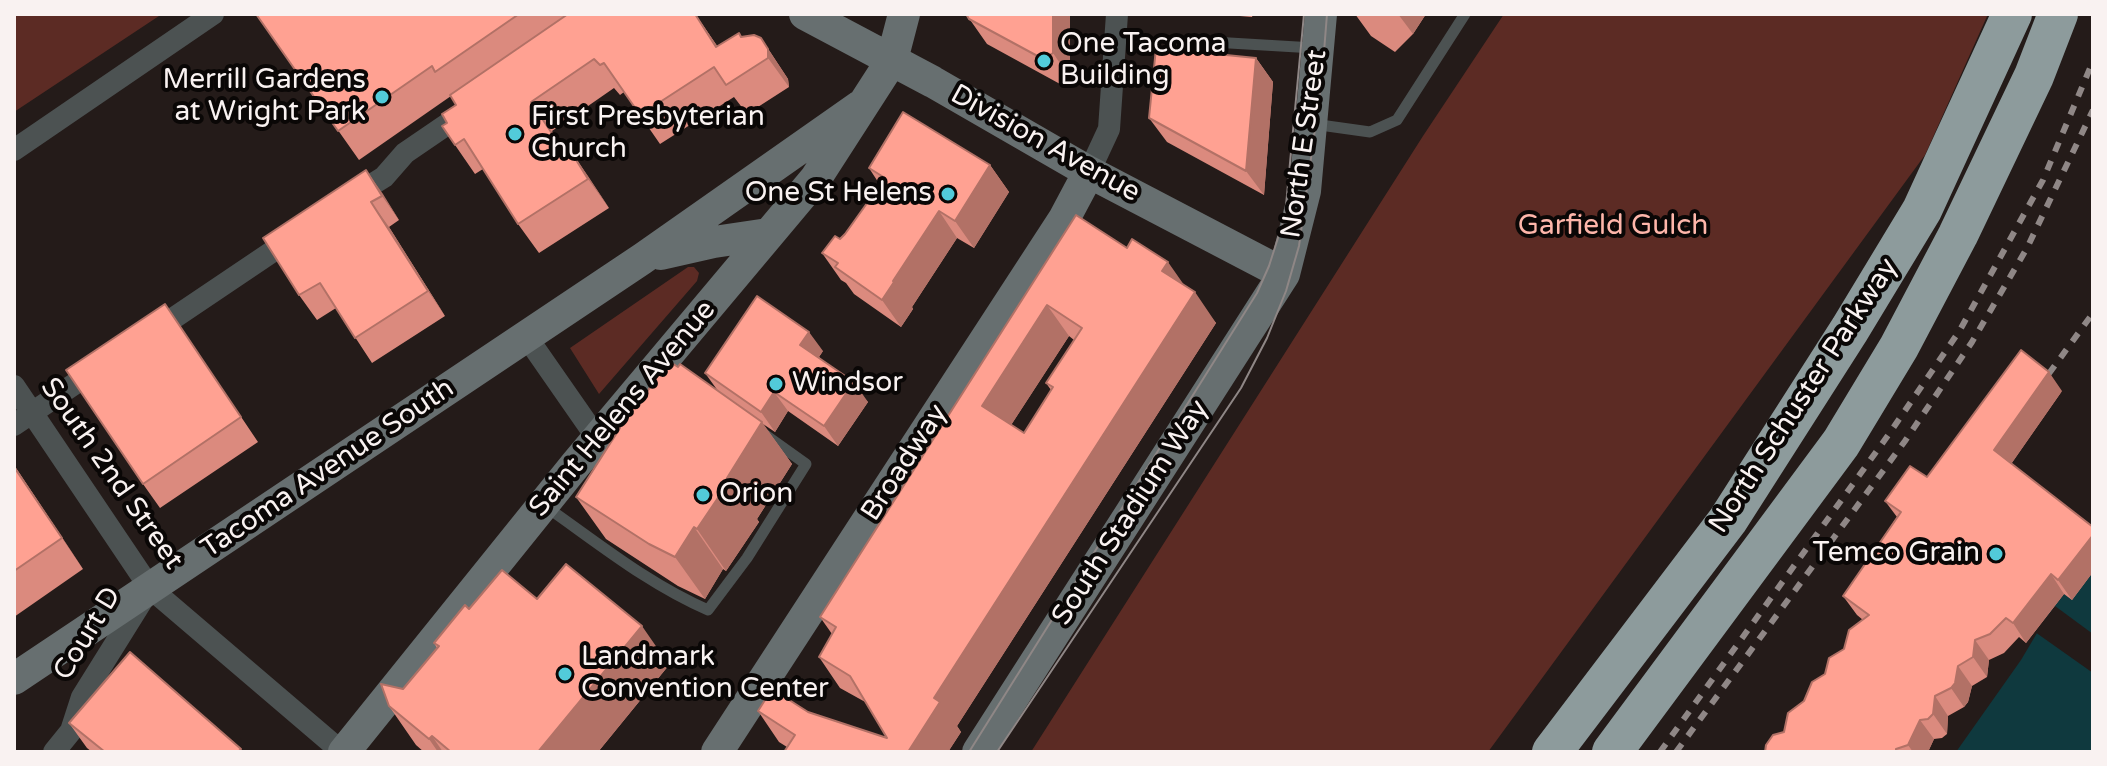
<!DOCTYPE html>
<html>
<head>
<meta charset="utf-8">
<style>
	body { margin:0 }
	#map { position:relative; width:2107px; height:766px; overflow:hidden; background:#241b19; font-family:"Varela Round",sans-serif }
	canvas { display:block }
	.frame { position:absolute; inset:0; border:16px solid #f9f2f1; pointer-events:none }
</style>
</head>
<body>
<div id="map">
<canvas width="2107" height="766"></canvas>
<div class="frame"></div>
</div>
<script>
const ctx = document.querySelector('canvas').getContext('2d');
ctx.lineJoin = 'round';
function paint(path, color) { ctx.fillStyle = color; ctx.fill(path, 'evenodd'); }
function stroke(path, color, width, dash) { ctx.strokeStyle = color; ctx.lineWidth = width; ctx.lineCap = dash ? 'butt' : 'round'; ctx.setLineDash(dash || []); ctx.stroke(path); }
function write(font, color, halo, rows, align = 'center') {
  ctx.font = font + ' "Varela Round",sans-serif'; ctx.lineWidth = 8; ctx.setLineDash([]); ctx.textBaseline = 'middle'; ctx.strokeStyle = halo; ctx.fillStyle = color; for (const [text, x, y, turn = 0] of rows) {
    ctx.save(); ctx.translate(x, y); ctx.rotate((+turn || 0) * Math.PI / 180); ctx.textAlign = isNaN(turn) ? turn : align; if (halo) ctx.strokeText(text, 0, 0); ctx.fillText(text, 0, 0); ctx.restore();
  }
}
const green = new Path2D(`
	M14,14H162L14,112Z
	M1504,14H1988L1925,155L1488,752H1031L1423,136Z
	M688,267H694L699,273L697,281L599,394L570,348Z`);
const water = new Path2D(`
	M2093,560V752H1956L2021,660L2050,611Z`);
const pier = new Path2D(`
	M2055,606L2093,634V673L2035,632Z`);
const lane = new Path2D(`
	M1196,41L1314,48
	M1313,124L1370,132L1397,120L1465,14
	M545,506C598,543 648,584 708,610L747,558L806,464L764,434`);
const street = new Path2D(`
	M14,150L213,14
	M1089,172L1109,129L1117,14
	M352,197L384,177L405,153L468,110
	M150,334L294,237
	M526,336L597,438
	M14,386L150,588L342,752
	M14,425L98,368
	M54,752L71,731L82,697L145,596`);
const secondary = new Path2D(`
	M805,14L933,82L1089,172L1284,274
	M661,254L714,242L768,234
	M14,679L642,259L860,106
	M344,752L576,464L816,178L892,60L904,14
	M717,752L1064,219L1089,172
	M978,752L1284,274L1305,191L1321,14`);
const highway = new Path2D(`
	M1552,752L1728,520L1850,329L1922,210L2012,14
	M1612,752L1841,443L1899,347L1958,235L2034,76L2058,14`);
const tram = new Path2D(`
	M969,752L1257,293L1269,266L1285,216L1304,14
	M997,752L1241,388L1267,338L1286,291L1299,246L1322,77L1327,14`);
const rail = new Path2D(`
	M2037,390L2093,313
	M1660,752L1889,434L1960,330L2043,180L2093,61
	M1676,752L1905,441L1972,342L2027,248L2093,110`);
const wall = new Path2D(`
	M256,14H695L718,47L742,37L761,38L788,79L789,87L747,114L734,97L660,144L624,92L620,95L614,88L552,131L564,149L568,147L609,208L539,253L518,224L483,169L475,174L455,145L447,123L456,105L451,96L359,160Z
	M966,14H1070V78L1060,84L987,44Z
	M1215,14H1253L1252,17Z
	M1355,14H1426L1413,34L1395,52L1371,36Z
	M1256,58L1273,82L1264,195L1167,142L1149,118Z
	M990,165L1009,192L974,248L957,238L912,307L913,309L901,327L854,294L846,283L841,280L822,253L845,234L880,185L869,168Z
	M366,170L399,220L389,227L445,316L372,363L336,308L317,320L299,295Z
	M1076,215L1185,286L1216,323L957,726L961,732L948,752H784L787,747L779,742L758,711L808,712L887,738L867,703L840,688L819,657L832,634L820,617ZM1069,336L1074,340L1046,383L1051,390L1024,433L1011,425Z
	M182,329L258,442L160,508L143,484Z
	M823,351L819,357L868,402L838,446L788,411L775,432L763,424L792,464L757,519L759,522L726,571L723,569L705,599L678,586L606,539L576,497L618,430L615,425L718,391L705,373Z
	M2062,391L2011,464L2093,527V572L2072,600L2064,594L2026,643L2019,637L2004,653L1989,660L1987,677L1972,686L1968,702L1964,707L1948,716L1947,734L1942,738L1934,739L1928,752H1765L1784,732L1804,701L1844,649L1863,620L1857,615L1843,596L1897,517L1885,501L1927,477Z
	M14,465L83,569L14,617Z
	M537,599L669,665L598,752H424L416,745L389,706L437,648L434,643L469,609Z
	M69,723L243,752H92L87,748Z`);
const shadedWall = new Path2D(`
	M695,14L709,34L737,77L716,47Z
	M1053,14H1070V78L1053,53Z
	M1398,14H1426L1413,34Z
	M761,38L788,79L789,87L768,58Z
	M1256,58L1273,82L1264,195L1246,171Z
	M568,147L588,176L609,208L588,179Z
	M990,165L1009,192L974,248L955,221Z
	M366,170L383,194L399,220L382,196Z
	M371,202L389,227L445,316L428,291Z
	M939,211L957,238L912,307L913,309L901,327L882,300L893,281Z
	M1168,262L1189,292L1162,271Z
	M1195,292L1216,323L957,726L961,732L948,752H908L934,698Z
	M1047,305L1069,336L1004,436L982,406Z
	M809,332L823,351L814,364L800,345Z
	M2049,372L2062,391L2007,470L1994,450Z
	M854,382L868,402L838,446L824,426Z
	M774,392L788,411L775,432L761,412Z
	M762,422L792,464L757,519L759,522L726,571L697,529L727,478Z
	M14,465L83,569L14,467Z
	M694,527L723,569L705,599L675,557Z
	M2093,535V572L2072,600L2058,580Z
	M2051,574L2064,594L2026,643L2013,623Z
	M642,626L669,665L598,752H538Z
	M1975,640L1989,660L1987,677L1973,657Z
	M1958,666L1972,686L1968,702L1964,707L1951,688Z
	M1935,696L1948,716L1947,734L1933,714Z
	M1920,720L1934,739L1928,752H1913L1908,745Z
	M432,736L443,752H438L429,739Z`);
const building = new Path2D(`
	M256,14H519L435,72L432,66L338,131Z
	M568,14H695L716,47L739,33L741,37L754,35L761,38L768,49V58L726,85L714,67L640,115L604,63L600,65L594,59L531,102L563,150L568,147L588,179L518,224L464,139L455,145L442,126L447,123L442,114L456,105L450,95Z
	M966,14H1053V53L1043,59L969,19Z
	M1156,48L1256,58L1246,171L1149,118Z
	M903,112L990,165L955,221L939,211L893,281L894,282L882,300L835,267L838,263L822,253L835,236L840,239L845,234L885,178L869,168Z
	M366,170L382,196L371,202L428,291L355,338L320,283L299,295L263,238Z
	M1076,215L1127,248L1132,239L1168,262L1162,271L1195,292L934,698L940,702L908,752H784L795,735L758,711L772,689L808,712L887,738L850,676L819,657L836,627L820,617ZM1047,305L1082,328L1046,383L1053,387L1024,433L982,406Z
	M757,296L809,332L800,345L854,382L824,426L774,392L761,412L705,373Z
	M165,304L241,417L143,484L66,370Z
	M2021,350L2049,372L1994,450L2093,527V535L2058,580L2051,574L2013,623L2006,618L1990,634L1975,640L1973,657L1958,666L1955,683L1951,688L1935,696L1933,714L1928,719L1920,720L1908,745L1896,749V752H1765L1766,745L1773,735L1784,732L1788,713L1804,701L1812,682L1825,674L1829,658L1844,649L1849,630L1869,615L1843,596L1901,512L1885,501L1910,466L1927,477Z
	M667,360L678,367L680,364L762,422L727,478L730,480L697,529L694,527L675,557L649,544L576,497L620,428L615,425L629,403L637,408Z
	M14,467L62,538L14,571Z
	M566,564L642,626L538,752H451L432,736L429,739L389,706L381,684L403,689L439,646L434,643L465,605L469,609L502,570L537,599Z
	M130,652L241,749L238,752H105L69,723Z`);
const markers = [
	[1044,61,8,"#52cbda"],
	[382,97,8,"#52cbda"],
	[515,134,8,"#52cbda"],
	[948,194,8,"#52cbda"],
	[776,384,8,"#52cbda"],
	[703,495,8,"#52cbda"],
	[1996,554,8,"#52cbda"],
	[565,674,8,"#52cbda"]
];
const poiNames = [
	["One Tacoma",1060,45],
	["Building",1060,77],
	["Merrill Gardens",366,81,"right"],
	["at Wright Park",366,113,"right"],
	["First Presbyterian",531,118],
	["Church",531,150],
	["One St Helens",932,194,"right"],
	["Windsor",792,384],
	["Orion",719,495],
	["Temco Grain",1980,554,"right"],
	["Landmark",581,658],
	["Convention Center",581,690]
];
const streetNames = [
	["Division Avenue",1045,144,29],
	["North E Street",1305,144,-82],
	["North Schuster Parkway",1804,396,-57],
	["Saint Helens Avenue",623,409,-50],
	["Broadway",905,463,-57],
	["Tacoma Avenue South",328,469,-34],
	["South 2nd Street",111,474,55],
	["South Stadium Way",1131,513,-57],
	["Court D",88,634,-59]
];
const parkNames = [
	["Garfield Gulch",1613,227]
];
paint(green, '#5c2b24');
paint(water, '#0f393e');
paint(pier, '#241b19');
stroke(lane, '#4c5252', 11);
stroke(street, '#4c5252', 22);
stroke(secondary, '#676f70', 32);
stroke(highway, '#8d9b9c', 40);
stroke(tram, '#8f8786', 2);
stroke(rail, '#8f8786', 6, [10, 10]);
paint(wall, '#db8a7e');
paint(shadedWall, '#b27166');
paint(building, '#ffa192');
stroke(building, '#b27166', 2);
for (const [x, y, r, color] of markers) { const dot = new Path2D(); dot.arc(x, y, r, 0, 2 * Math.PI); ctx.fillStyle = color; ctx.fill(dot); stroke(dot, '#0a0706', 3); }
write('28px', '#f9f2f1', '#0a0706', poiNames, 'left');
write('28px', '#f9f2f1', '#0a0706', streetNames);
write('28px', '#feb6aa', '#0a0706', parkNames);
</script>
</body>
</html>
